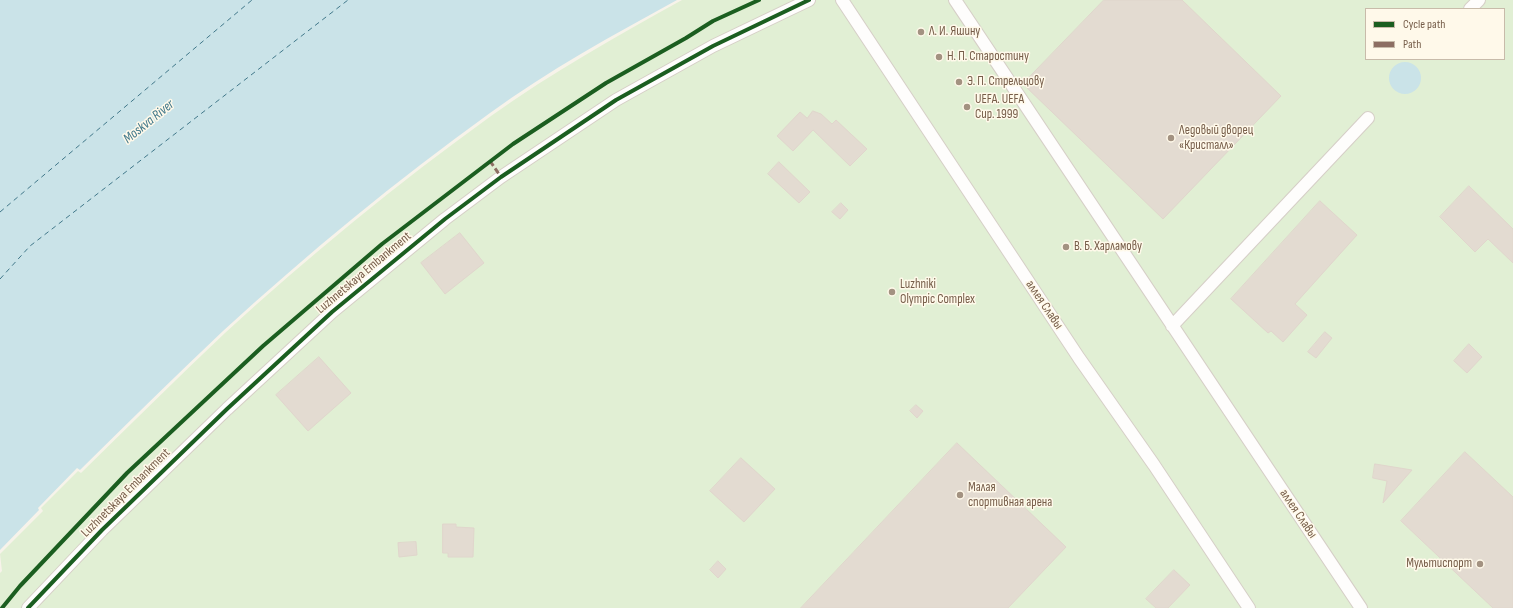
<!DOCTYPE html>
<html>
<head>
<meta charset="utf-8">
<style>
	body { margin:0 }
	#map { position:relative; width:1513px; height:608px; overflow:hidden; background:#f7f3ea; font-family:"Sofia Sans Condensed",sans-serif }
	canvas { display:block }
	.legend { position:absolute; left:1365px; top:8px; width:140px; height:52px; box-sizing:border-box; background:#fff9ea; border:1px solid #c8bbaa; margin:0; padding:5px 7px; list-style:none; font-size:12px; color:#765d49 }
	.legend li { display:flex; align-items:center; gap:8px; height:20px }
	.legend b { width:20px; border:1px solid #c8bbaa }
</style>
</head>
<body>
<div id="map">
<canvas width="1513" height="608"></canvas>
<ul class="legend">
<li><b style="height:5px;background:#1b5e20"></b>Cycle path</li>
<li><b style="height:5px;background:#8d6e63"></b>Path</li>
</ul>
</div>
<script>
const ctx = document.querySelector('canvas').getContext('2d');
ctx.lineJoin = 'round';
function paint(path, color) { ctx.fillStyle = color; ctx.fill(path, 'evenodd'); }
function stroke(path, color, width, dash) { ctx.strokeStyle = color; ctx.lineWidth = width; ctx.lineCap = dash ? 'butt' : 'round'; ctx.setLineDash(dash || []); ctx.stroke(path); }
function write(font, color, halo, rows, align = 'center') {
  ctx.font = font + ' "Sofia Sans Condensed",sans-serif'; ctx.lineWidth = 3; ctx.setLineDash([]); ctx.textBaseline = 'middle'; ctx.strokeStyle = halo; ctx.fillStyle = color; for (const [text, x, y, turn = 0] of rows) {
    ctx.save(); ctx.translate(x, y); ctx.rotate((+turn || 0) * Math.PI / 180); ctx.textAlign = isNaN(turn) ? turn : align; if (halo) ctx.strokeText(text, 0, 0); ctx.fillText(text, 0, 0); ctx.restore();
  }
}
const green = new Path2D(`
	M682,0H1513V608H0V573L2,571L0,554L43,511L41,508L78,471L81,473C129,426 176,379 225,333C309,256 398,183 491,116C551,73 617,36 682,0ZM1366,9H1504V59H1366Z`);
const water = new Path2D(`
	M0,0H677C613,35 549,70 490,113C397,180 307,254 223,331C174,377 127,424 80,470L77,468L38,508L39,510L0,550Z
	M1389 78a16 16 0 1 1 32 0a16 16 0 1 1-32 0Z`);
const ferry = new Path2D(`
	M0,212L252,0
	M0,279L30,246L348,0`);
const building = new Path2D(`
	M1104,0H1182L1281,96L1163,219L1023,84Z
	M813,111L821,114L832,124L836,120L867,149L850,166L813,130L793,151L777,136L800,112L807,118Z
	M779,162L810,192L799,203L768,174Z
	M1469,186L1513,229V263L1488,239L1475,252L1440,217Z
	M1320,201L1357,235L1295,304L1307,315L1283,342L1271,331L1268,333L1231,299Z
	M841,203L848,210L840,219L832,212Z
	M460,233L484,263L445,294L421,263Z
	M1325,332L1332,338L1316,358L1308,352Z
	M1469,344L1482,357L1467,373L1454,361Z
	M319,357L351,393L308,431L276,395Z
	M916,405L923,411L917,418L910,411Z
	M957,443L1066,547L1008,608H801Z
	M1465,452L1513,497V608H1493L1401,521Z
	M741,458L775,489L744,522L710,491Z
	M1375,464L1412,470L1383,503L1387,481L1373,478Z
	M443,524H456V527L474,528L473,557H448V553H443Z
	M416,542L417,555L399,557L398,543Z
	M718,561L726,569L718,578L710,570Z
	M1174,570L1190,585L1168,608H1156L1146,599Z`);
const street = new Path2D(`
	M842,0L1079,358L1154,465L1249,608
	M955,0L1361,608
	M1470,9L1479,0
	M1172,326L1368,118
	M28,608L102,530L227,409L332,312L445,219L501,177L616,100L713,46L809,0`);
const quiet = new Path2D(`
	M490,161L501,177`);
const cycleway = new Path2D(`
	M2,608L20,586L127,473L263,346L382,244L513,144L606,83L686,38L713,21L759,0
	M28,608L102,530L227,409L332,312L445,219L501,177L616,100L713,46L809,0`);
const markers = [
	[921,32,4,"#a39281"],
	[939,57,4,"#a39281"],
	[959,82,4,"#a39281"],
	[967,107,4,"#a39281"],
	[1171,138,4,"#a39281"],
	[1066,247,4,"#a39281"],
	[892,292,4,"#a39281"],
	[960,495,4,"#a39281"],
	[1480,564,4,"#a39281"]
];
const poiNames = [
	["Л. И. Яшину",929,32],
	["Н. П. Старостину",947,57],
	["Э. П. Стрельцову",967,82],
	["UEFA. UEFA",975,100],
	["Cup. 1999",975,115],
	["Ледовый дворец",1179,131],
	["«Кристалл»",1179,146],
	["В. Б. Харламову",1074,247],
	["Luzhniki",900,285],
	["Olympic Complex",900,300],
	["Малая",968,488],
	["спортивная арена",968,503],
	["Мультиспорт",1472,564,"right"]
];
const streetNames = [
	["Luzhnetskaya Embankment",364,273,-40],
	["аллея Славы",1044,305,56],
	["Luzhnetskaya Embankment",126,493,-45],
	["аллея Славы",1298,514,56]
];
const waterNames = [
	["Moskva River",149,122,-39]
];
paint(green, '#e1efd4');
paint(water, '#cae3e8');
stroke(ferry, '#41788a', 1, [5, 4]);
paint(building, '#e3dbd1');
stroke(building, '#e0d6cc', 1);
stroke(street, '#d6cfc7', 14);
stroke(street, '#fefdfc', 12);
stroke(quiet, '#8d6e63', 3, [6, 3]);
stroke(cycleway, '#1b5e20', 4);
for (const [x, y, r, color] of markers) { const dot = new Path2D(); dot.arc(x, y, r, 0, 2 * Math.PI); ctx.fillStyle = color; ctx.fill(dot); stroke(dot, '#fff9ea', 1.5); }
write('13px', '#765d49', '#fff9ea', poiNames, 'left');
write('13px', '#765d49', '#fff9ea', streetNames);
write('italic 14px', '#41788a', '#fff9ea', waterNames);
</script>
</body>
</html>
